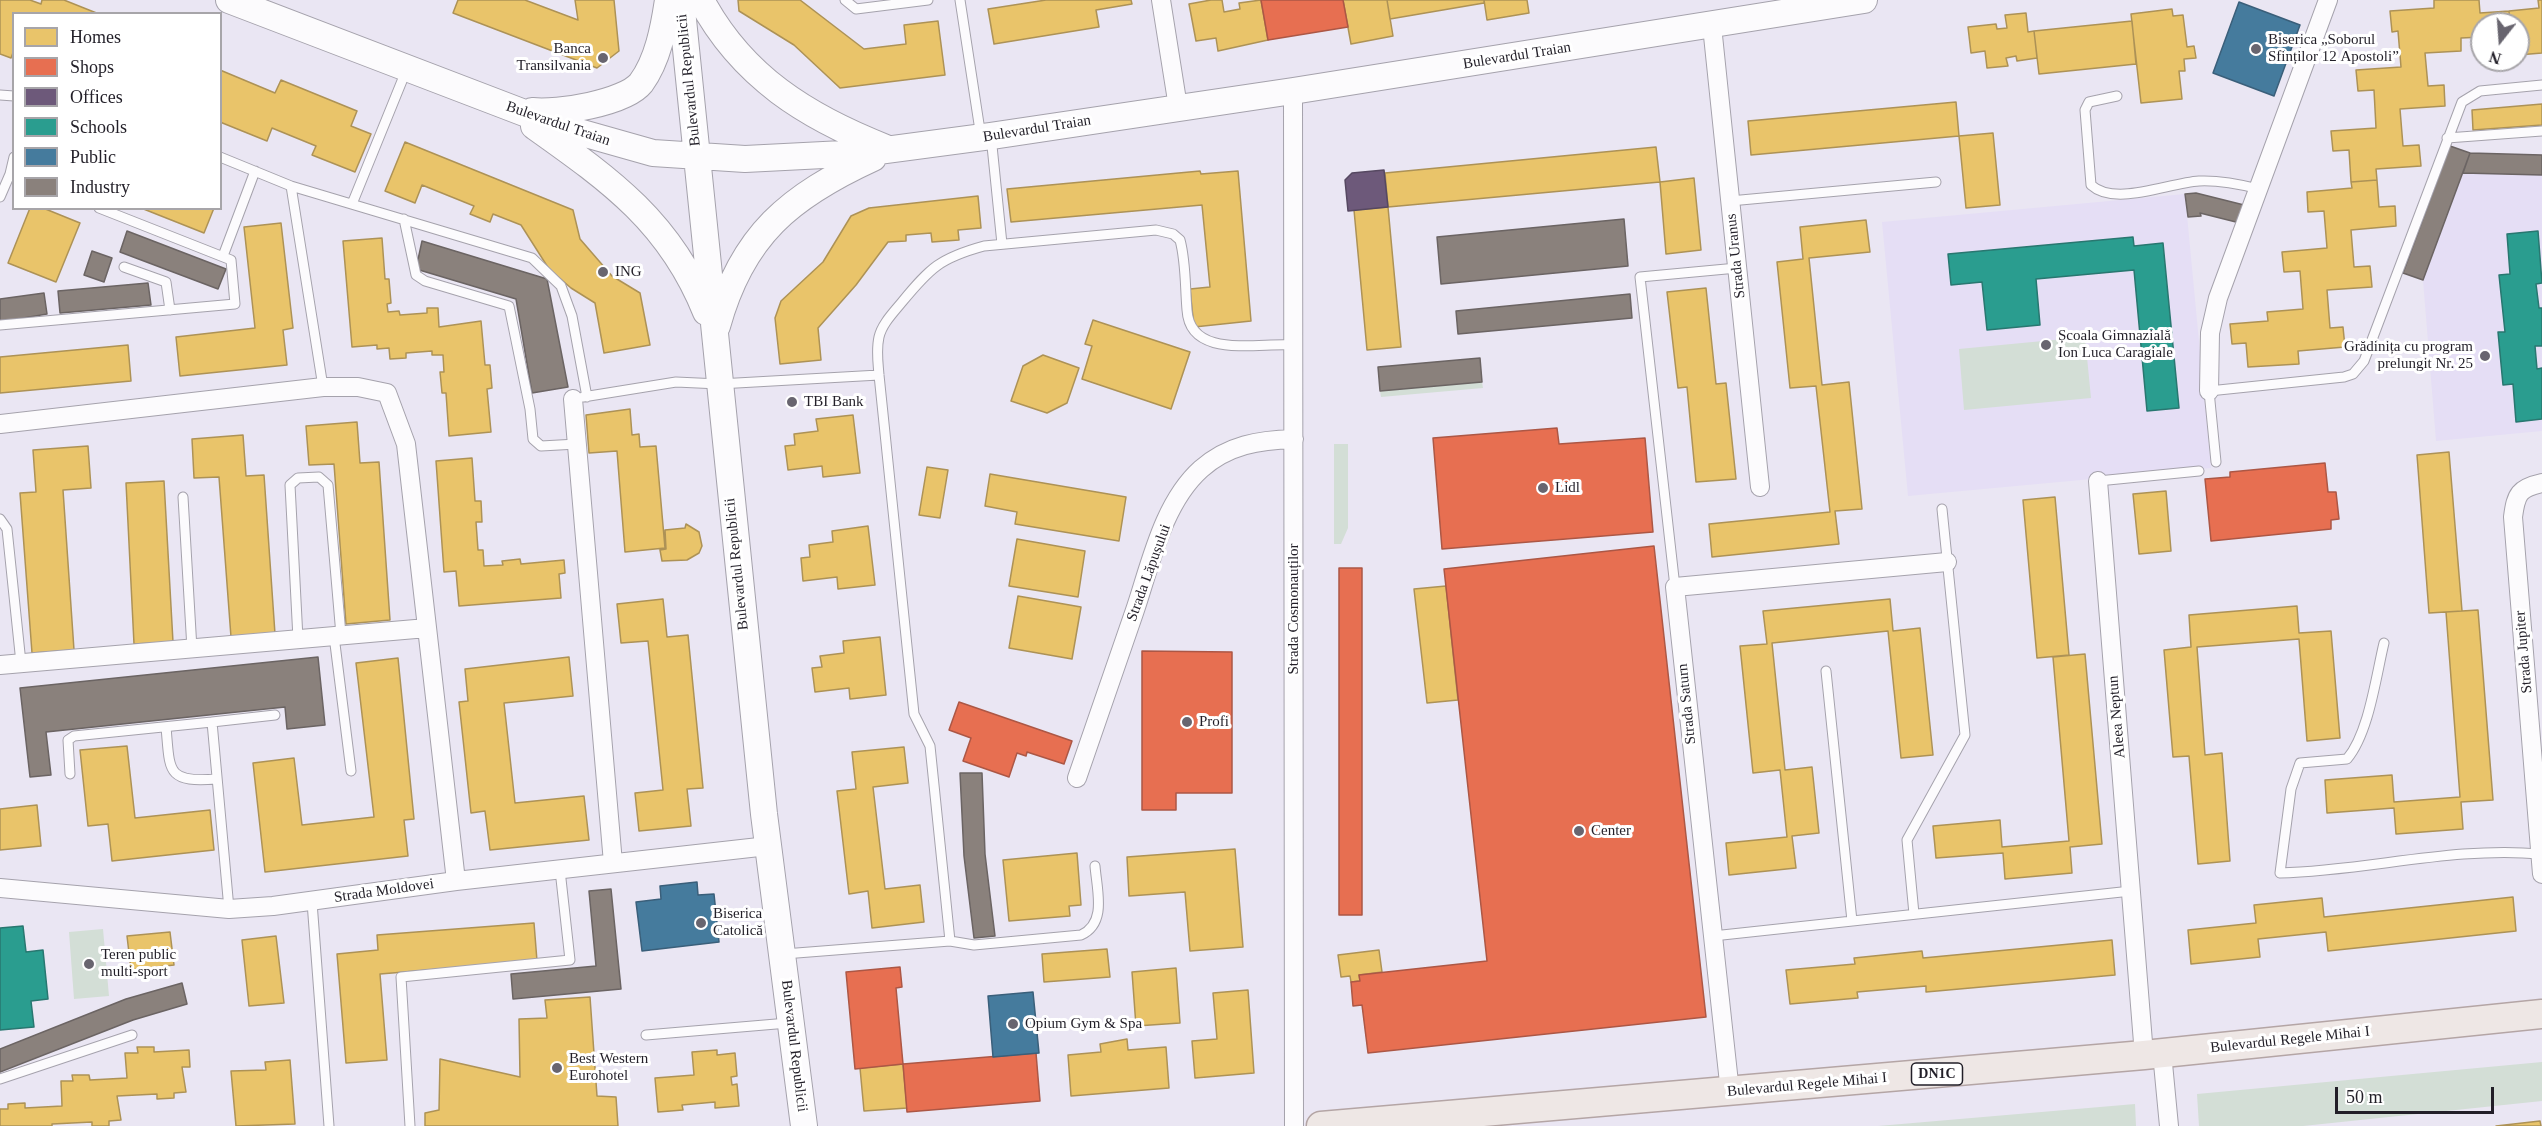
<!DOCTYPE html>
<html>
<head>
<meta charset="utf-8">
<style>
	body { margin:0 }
	#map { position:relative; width:2542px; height:1126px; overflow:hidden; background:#eae6f3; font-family:Georgia,serif }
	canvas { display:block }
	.legend { position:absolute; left:12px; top:12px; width:210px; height:198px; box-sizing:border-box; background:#fff; border:2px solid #a7a5a9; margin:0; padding:8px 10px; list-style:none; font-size:18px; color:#221f28 }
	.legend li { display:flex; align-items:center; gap:12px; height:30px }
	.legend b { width:30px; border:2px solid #a7a5a9 }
	.north { position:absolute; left:2470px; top:12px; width:60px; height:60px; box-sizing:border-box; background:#fff; border:2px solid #a7a5a9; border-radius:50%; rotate:197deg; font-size:16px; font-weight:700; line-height:24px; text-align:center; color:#221f28 }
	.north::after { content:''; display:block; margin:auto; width:21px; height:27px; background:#68656f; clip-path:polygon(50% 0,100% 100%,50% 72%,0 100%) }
	.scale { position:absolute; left:2335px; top:1087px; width:159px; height:27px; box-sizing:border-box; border:3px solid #221f28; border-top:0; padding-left:8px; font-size:18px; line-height:21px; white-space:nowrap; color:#221f28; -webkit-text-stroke:4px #fff; paint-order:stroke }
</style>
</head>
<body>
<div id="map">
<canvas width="2542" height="1126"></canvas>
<ul class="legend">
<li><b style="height:16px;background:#e9c46a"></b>Homes</li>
<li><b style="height:16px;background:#e76f51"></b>Shops</li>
<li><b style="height:16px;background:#6d597a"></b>Offices</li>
<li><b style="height:16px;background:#2a9d8f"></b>Schools</li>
<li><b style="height:16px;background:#457b9d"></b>Public</li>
<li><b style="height:16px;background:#8a817c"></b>Industry</li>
</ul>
<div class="north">N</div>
<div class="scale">50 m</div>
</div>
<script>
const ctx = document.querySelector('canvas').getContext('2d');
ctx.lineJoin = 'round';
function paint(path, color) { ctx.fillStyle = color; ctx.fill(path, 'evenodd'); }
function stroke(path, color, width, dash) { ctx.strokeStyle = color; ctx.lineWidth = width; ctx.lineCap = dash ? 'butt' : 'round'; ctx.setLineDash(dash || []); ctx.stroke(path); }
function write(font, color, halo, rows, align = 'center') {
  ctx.font = font + ' Georgia,serif'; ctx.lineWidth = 6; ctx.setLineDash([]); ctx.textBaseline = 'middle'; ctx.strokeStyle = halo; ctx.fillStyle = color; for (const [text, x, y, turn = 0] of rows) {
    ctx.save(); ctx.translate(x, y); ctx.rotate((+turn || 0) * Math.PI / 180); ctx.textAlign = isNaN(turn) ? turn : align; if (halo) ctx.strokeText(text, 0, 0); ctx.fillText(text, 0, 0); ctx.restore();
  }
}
const built = new Path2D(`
	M2463,173L2542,175V431L2436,441L2423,280Z
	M2185,194L2211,468L1908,496L1882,222Z`);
const green = new Path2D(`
	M2085,337L2091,398L1964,410L1959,349Z
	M1482,382L1483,388L1381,397L1380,391Z
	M1334,444H1348V528L1341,544H1334Z
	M103,929L109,996L74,999L69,932Z
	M2542,1062V1101L2303,1126H2199L2197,1094Z
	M2135,1104L2136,1126H1878Z`);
const homes = new Path2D(`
	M0,0H30L41,4L42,0H64L99,14H14V50L11,58L0,54Z
	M458,0H525L578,20L575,0H614L619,51L597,68L453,13Z
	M738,0H800L864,49L906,44L904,25L938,21L945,75L840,88L794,45L739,11Z
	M1046,0H1131L1132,4L1096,10L1099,27L994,44L988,9Z
	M1211,0H1222L1224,12L1240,9L1239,3L1261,0L1268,40L1218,51L1216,38L1196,41L1189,4Z
	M1343,0H1387L1393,36L1351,44Z
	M1387,0H1484V3L1390,19Z
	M1484,0H1527L1529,13L1487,20Z
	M2434,0H2479L2480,13L2509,11L2510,24H2482V37L2461,38V51L2425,53L2428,86L2444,85L2445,106L2400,109L2403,146L2419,145L2421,166L2376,169L2377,180L2351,182L2349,150L2333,151L2331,131L2376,128L2374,90L2358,91L2356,70L2401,67L2398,31L2392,32L2390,11L2434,8Z
	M2538,0H2542V53L2518,55V24H2510L2509,11L2539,8Z
	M2172,9L2173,16L2183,15L2187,47L2194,46L2196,58L2184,59L2185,71H2179L2182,99L2141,103L2131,14Z
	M2026,13L2028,32L2034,31L2037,58L2017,61L2016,56L2006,58L2008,66L1987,68L1985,51L1971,53L1968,27L1996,24L1997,29L2007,28L2005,15Z
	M2132,21L2136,64L2039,74L2034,31Z
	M220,70L275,93L281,80L357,111L351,126L371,134L355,172L312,155L316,146L272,128L267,141L220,122Z
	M1956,102L1959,136L1751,155L1748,121Z
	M2542,104V125L2473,130L2472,110Z
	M1993,133L2000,205L1966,208L1959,136Z
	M405,142L573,210L580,239L612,276L640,293L650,345L604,353L595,303L571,288L549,269L521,225L493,214L490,222L470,214L474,206L422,185L415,203L385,191Z
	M1656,147L1660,182L1388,207L1385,173Z
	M1200,171L1201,174L1238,171L1251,321L1194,327L1190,289L1210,287L1202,205L1011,222L1007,189Z
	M1694,178L1701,250L1666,254L1660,182Z
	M2377,180L2379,207L2395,206L2396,226L2351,230L2354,267L2370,266L2372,287L2327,290L2330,328L2343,327L2345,347L2298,351L2299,364L2248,367L2246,343L2232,344L2230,324L2268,321L2267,312L2303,309L2300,271L2284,272L2282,252L2327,248L2324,211L2308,212L2307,192L2352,188L2351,182Z
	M978,196L981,228L958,230L959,240L932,242L931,233L906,235V241L888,242L856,285L818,328L821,360L780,364L775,318L781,301L823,262L851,216L869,208Z
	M1388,207L1401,347L1367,350L1354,210Z
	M30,208H43L80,223L56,282L8,263Z
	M141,208H214L204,233Z
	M1866,220L1870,252L1809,258L1822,385L1849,382L1862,509L1835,511L1839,544L1712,557L1709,524L1830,512L1816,386L1790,388L1777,262L1803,259L1800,227Z
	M281,223L293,328L283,330L287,365L180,376L176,337L255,328L244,227Z
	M382,238L385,279H389L391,303L387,304L388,312L399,311L400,315L427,313V308H438L439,327L481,321L485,365H490L492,388L487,389L491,432L449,436L446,393H442L440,372H444L443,355H432V351L406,353V358L390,359L389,348L377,349V345L352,347L343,241Z
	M1706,288L1716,384L1726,383L1736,479L1696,482L1687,387L1678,388L1667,292Z
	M1093,320L1190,352L1171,409L1082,379L1092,346L1085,344Z
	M128,345L131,381L0,393V357Z
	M1043,355L1079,368L1067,403L1047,413L1011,401L1023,366Z
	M630,409L632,435L639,434L640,447L656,446L665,548L625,552L617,451L589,453L586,415Z
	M853,415L860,473L823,477L822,466L788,470L785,446L795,445L794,434L818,431L816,419Z
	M357,422L360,463L379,462L390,620L346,624L334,464L309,465L306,426Z
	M243,435L246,476L264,475L275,634L231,637L219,477L194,478L192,439Z
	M88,446L91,488L63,490L74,650L32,653L20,493L36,492L33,450Z
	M2449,452L2462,611L2429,613L2417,455Z
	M472,458L475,501H481L482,522H476L478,550H483L484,566L503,565L502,561L520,559L521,564L564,560L565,573L559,574L561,598L459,606L456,571L444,572L436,461Z
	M927,467L948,470L940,518L919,515Z
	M990,474L1126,497L1119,541L1015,524L1017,512L985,506Z
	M164,481L173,642L134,644L126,483Z
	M2166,491L2171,551L2139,554L2133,494Z
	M2055,497L2069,655L2037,658L2023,500Z
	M686,524L699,532L702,546L699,553L687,560L662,561L660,550L666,549L665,530L685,528Z
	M868,526L875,585L838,589L837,577L803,581L801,558L810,557L809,545L833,542L832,531Z
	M1017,539L1085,551L1078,597L1009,586Z
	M1446,586L1458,700L1427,703L1414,589Z
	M1018,596L1081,607L1072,659L1009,648Z
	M663,599L667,637L688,635L703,788L687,789L691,826L639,831L635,793L663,790L648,641L621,643L617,604Z
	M1890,599L1893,631L1920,628L1933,755L1901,758L1888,631L1772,643L1785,770L1812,767L1819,833L1792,836L1796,868L1729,875L1726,843L1787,837L1780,770L1753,773L1740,646L1767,644L1763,611Z
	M2297,606L2299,633L2331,631L2340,738L2307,741L2299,639L2197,647L2205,755L2222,753L2230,861L2198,864L2189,756L2173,757L2164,650L2191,647L2189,615Z
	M2478,610L2493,800L2461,802L2463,829L2396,834L2394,808L2327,813L2325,780L2392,775L2394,802L2460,797L2446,612Z
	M880,637L886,695L850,699L849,688L815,692L812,668L822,667L820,656L844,653L843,641Z
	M2085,654L2102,844L2070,847L2072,873L2005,879L2003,853L1936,858L1933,826L2000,820L2002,847L2069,841L2053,657Z
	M569,657L573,696L504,703L515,803L584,796L589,840L490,850L485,811L471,813L459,702L468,701L465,669Z
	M398,658L414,819L404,820L408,856L265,872L253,763L294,758L302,825L374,817L356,663Z
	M127,746L135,818L210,810L214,850L112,861L108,824L88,826L80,750Z
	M904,747L908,783L873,787L885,889L920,885L924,922L872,928L868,891L849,894L837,791L856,789L852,752Z
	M37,805L41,846L0,850V809Z
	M1235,849L1243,947L1190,951L1185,892L1129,896L1127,857Z
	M1077,853L1081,905L1069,906L1070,916L1009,921L1003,860Z
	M2513,897L2516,931L2328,951L2326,932L2258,939L2260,957L2191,964L2188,930L2256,923L2254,905L2322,898L2324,917Z
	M534,923L537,961L380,974L387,1060L346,1063L337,954L378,950L377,935Z
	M170,932L174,965L131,970L127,936Z
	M276,936L284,1003L249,1006L242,940Z
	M2112,940L2115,975L1926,992V986L1857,992L1858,998L1790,1004L1786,970L1855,964L1854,958L1922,951L1923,958Z
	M1107,949L1110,977L1044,982L1042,954Z
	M1379,950L1382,972L1359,975L1360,981L1351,982L1350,976L1341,977L1338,955Z
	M1176,968L1180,1023L1136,1026L1132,972Z
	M1248,990L1254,1073L1195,1078L1192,1041L1217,1039L1213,993Z
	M590,997L597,1096L616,1097L618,1126H425V1113L439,1110L440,1059L520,1077L519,1019L547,1018L545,1000Z
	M1127,1039L1128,1050L1166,1047L1169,1088L1071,1096L1068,1055L1101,1052L1100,1044Z
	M137,1047H154V1052L189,1050L190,1067H182L186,1092L174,1093V1098L157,1099V1094L117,1096L121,1120L109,1121V1126H92V1122L52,1124V1126H0V1109H8V1104L25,1103V1108L62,1106L61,1081H73L72,1075H89L90,1080L127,1078L125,1053H138Z
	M717,1050V1055L735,1053L737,1076L731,1077L732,1085L737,1084L739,1106L715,1108V1102L682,1105L683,1110L658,1112L655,1078L694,1075L692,1052Z
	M290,1060L295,1124L236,1126L231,1071L266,1070L265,1062Z
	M903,1064L907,1108L864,1111L860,1068Z
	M2540,1121L2541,1126H2496Z`);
const shops = new Path2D(`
	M1261,0H1343L1348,27L1268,40Z
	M1557,428L1559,444L1645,438L1653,532L1442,549L1433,438Z
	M2325,463L2328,492H2336L2339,519L2331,520V529L2211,541L2205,479L2230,477V472Z
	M1654,546L1706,1017L1368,1053L1362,1005L1353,1006L1351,982L1360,981L1359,975L1487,961L1444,569Z
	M1339,568H1362V915H1339Z
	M1142,651L1232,652V793H1176V810H1142Z
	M959,702L1072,741L1064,764L1027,752L1026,756L1017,753L1009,777L963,761L971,738L949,730Z
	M900,967L902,987L896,988L903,1064L855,1069L846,972Z
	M1036,1053L1040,1101L907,1112L903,1064Z`);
const offices = new Path2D(`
	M1384,170L1388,207L1348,211L1345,180L1352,173Z`);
const schools = new Path2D(`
	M2538,231L2542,283L2536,284L2539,308H2542V346H2535L2537,369L2542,368V419L2516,422L2513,384L2503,385L2498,332H2505L2499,275L2510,274L2507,234Z
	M2133,237L2134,246L2163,243L2179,408L2147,411L2134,270L2036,279L2040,325L1987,330L1982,282L1951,285L1948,254Z
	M23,926L26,952L43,950L48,999L31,1001L34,1027L0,1030V928Z`);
const public = new Path2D(`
	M2239,2L2300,25L2274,96L2213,73Z
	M697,882L698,895L714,894L719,942L642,951L636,902L661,899L660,886Z
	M1033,992L1039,1053L993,1057L988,996Z`);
const industry = new Path2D(`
	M2450,146L2470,153L2423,280L2403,273Z
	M2470,153L2542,155V175L2463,173Z
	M2196,193L2248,206L2244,224L2200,213L2201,216L2188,217L2185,194Z
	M1624,219L1628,266L1441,284L1437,237Z
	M127,231L226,269L218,289L120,252Z
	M422,241L547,279L568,387L532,393L516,299L416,269Z
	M92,251L112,258L104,282L84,275Z
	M148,283L151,305L60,313L58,291Z
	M44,293L47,314L0,322V299Z
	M1630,294L1632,318L1458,334L1456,311Z
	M1480,358L1482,382L1380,391L1378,367Z
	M318,657L325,725L287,729L285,707L46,732L51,775L30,777L20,688Z
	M960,773H982L985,854L995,936L974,938L964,856Z
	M611,889L621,989L513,999L511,974L596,966L589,891Z
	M182,983L187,1004L133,1020L0,1072V1049L126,999Z`);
const lane = new Path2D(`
	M845,0L856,9L928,0
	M960,0L981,137
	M0,95L14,96
	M2117,96L2089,102L2085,110L2091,185C2115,207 2168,183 2199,181C2220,180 2239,184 2259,189
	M991,136L1002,244
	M2447,138L2542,131
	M220,157L291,186L532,258L561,286L572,316L587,397
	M291,186L323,387
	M0,197L10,174L14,157
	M1730,201L1936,182
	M352,204L406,71
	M404,219L416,275L425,281L509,306L530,409L533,439L541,446L577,444
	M223,256L255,171
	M124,267L166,282L170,310
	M0,325L235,304L231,260L99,208
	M583,397L676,382L719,384L879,375
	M2216,462L2209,391L2344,377L2353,374L2364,361L2462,102L2480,91L2542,85
	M2098,481L2199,471
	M183,497L192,649
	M0,519L7,529L21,663
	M1675,587L1640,277L1737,268
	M334,636L351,771
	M298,639L290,485L298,478L319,477L328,485L341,635
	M2384,643C2376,676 2369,733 2347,759L2300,763L2291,789L2280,873C2367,871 2453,846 2540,854
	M1826,671L1852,921
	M212,722L275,715
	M166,727C170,771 166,783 216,779
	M70,774L68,740L74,736L212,722L229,909
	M312,902L329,1126
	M1914,914L1907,840L1965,735L1942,509
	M1713,936L2131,891
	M950,941L930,746L914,714L879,375C878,362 876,350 879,337C882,324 893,313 902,302C930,268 940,258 984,246L1156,230L1173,234L1180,240C1186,262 1185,287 1187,310C1190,360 1259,342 1294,345
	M784,954L950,941L974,945L1081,935C1107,923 1097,891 1095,866
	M646,1035L788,1023
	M0,1079L132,1035
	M410,1126L401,977L570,960L560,870`);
const street = new Path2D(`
	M1161,0L1178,107
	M1712,26L1760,487
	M1293,91L1294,1126
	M2209,391L2210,333L2218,298L2328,0
	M573,399L613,863
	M0,424L323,387H358L387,393L406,444L456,881
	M2098,481L2144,1055
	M2542,483C2519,488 2516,494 2513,517L2542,874
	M0,665L427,628
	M1077,778C1096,723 1115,668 1134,613C1150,567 1162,504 1201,469C1228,445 1259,440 1294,439
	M0,888L229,909L273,906L456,881L768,846
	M2162,1053L2169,1126
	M1730,1092L1675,587L1947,562`);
const secondary = new Path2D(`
	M229,0L561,127L653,153L745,159L863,153L991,136L1293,91L1864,0
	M681,0L764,814L804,1126
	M701,0C742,77 807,117 886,148
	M532,111C557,114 625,103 641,83C658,60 664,27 668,0
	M534,126C610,180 670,222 706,312
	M717,326C742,235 790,196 873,158`);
const primary = new Path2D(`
	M1321,1126L2144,1055L2542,1014`);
const markers = [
	[2256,49,6,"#68656f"],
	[603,58,6,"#68656f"],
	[603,272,6,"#68656f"],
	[2046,345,6,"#68656f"],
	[2485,356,6,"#68656f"],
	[792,402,6,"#68656f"],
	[1543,488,6,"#68656f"],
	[1187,722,6,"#68656f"],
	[1579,831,6,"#68656f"],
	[701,923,6,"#68656f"],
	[89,964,6,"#68656f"],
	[1013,1024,6,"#68656f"],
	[557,1068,6,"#68656f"]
];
const shields = [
	[1937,1074,51]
];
const shieldNames = [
	["DN1C",1937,1074]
];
const poiNames = [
	["Biserica „Soborul",2268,40],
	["Sfinților 12 Apostoli”",2268,57],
	["Banca",591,49,"right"],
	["Transilvania",591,66,"right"],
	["ING",615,272],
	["Școala Gimnazială",2058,336],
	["Ion Luca Caragiale",2058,353],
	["Grădinița cu program",2473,347,"right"],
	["prelungit Nr. 25",2473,364,"right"],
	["TBI Bank",804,402],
	["Lidl",1555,488],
	["Profi",1199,722],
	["Center",1591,831],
	["Biserica",713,914],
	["Catolică",713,931],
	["Teren public",101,955],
	["multi-sport",101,972],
	["Opium Gym & Spa",1025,1024],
	["Best Western",569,1059],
	["Eurohotel",569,1076]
];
const streetNames = [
	["Bulevardul Traian",1517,56,-9],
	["Bulevardul Republicii",689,80,-96],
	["Bulevardul Traian",558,124,19],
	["Bulevardul Traian",1037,129,-9],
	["Strada Uranus",1736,256,-96],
	["Bulevardul Republicii",737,564,-96],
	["Strada Lăpușului",1149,573,-70],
	["Strada Cosmonauților",1294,609,-90],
	["Strada Jupiter",2524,652,-95],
	["Strada Saturn",1687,704,-96],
	["Aleea Neptun",2117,717,-95],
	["Strada Moldovei",384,891,-8],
	["Bulevardul Regele Mihai I",2290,1040,-6],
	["Bulevardul Republicii",794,1046,83],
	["Bulevardul Regele Mihai I",1807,1085,-5]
];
paint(built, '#e5def5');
paint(green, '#d3ded6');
paint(homes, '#e9c46a');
stroke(homes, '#ad9256', 1.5);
paint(shops, '#e76f51');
stroke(shops, '#ac5745', 1.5);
paint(offices, '#6d597a');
stroke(offices, '#564861', 1.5);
paint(schools, '#2a9d8f');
stroke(schools, '#287770', 1.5);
paint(public, '#457b9d');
stroke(public, '#3a5f7a', 1.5);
paint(industry, '#8a817c');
stroke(industry, '#6b6463', 1.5);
stroke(lane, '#a5a2ac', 11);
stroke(street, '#a5a2ac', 20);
stroke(secondary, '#a5a2ac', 28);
stroke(primary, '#b4a5a5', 31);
stroke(lane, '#fcfbfd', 9);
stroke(street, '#fcfbfd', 18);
stroke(secondary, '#fcfbfd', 26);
stroke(primary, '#eee7e5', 28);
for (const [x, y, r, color] of markers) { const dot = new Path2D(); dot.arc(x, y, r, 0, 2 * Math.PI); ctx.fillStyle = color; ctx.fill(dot); stroke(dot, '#fff', 2); }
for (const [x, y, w] of shields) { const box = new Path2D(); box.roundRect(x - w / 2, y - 11, w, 22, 4.5); ctx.fillStyle = '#fff'; ctx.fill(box); stroke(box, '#221f28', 1.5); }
write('bold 14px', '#221f28', null, shieldNames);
write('15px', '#221f28', '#fff', poiNames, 'left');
write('15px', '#221f28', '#fff', streetNames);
</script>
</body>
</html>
